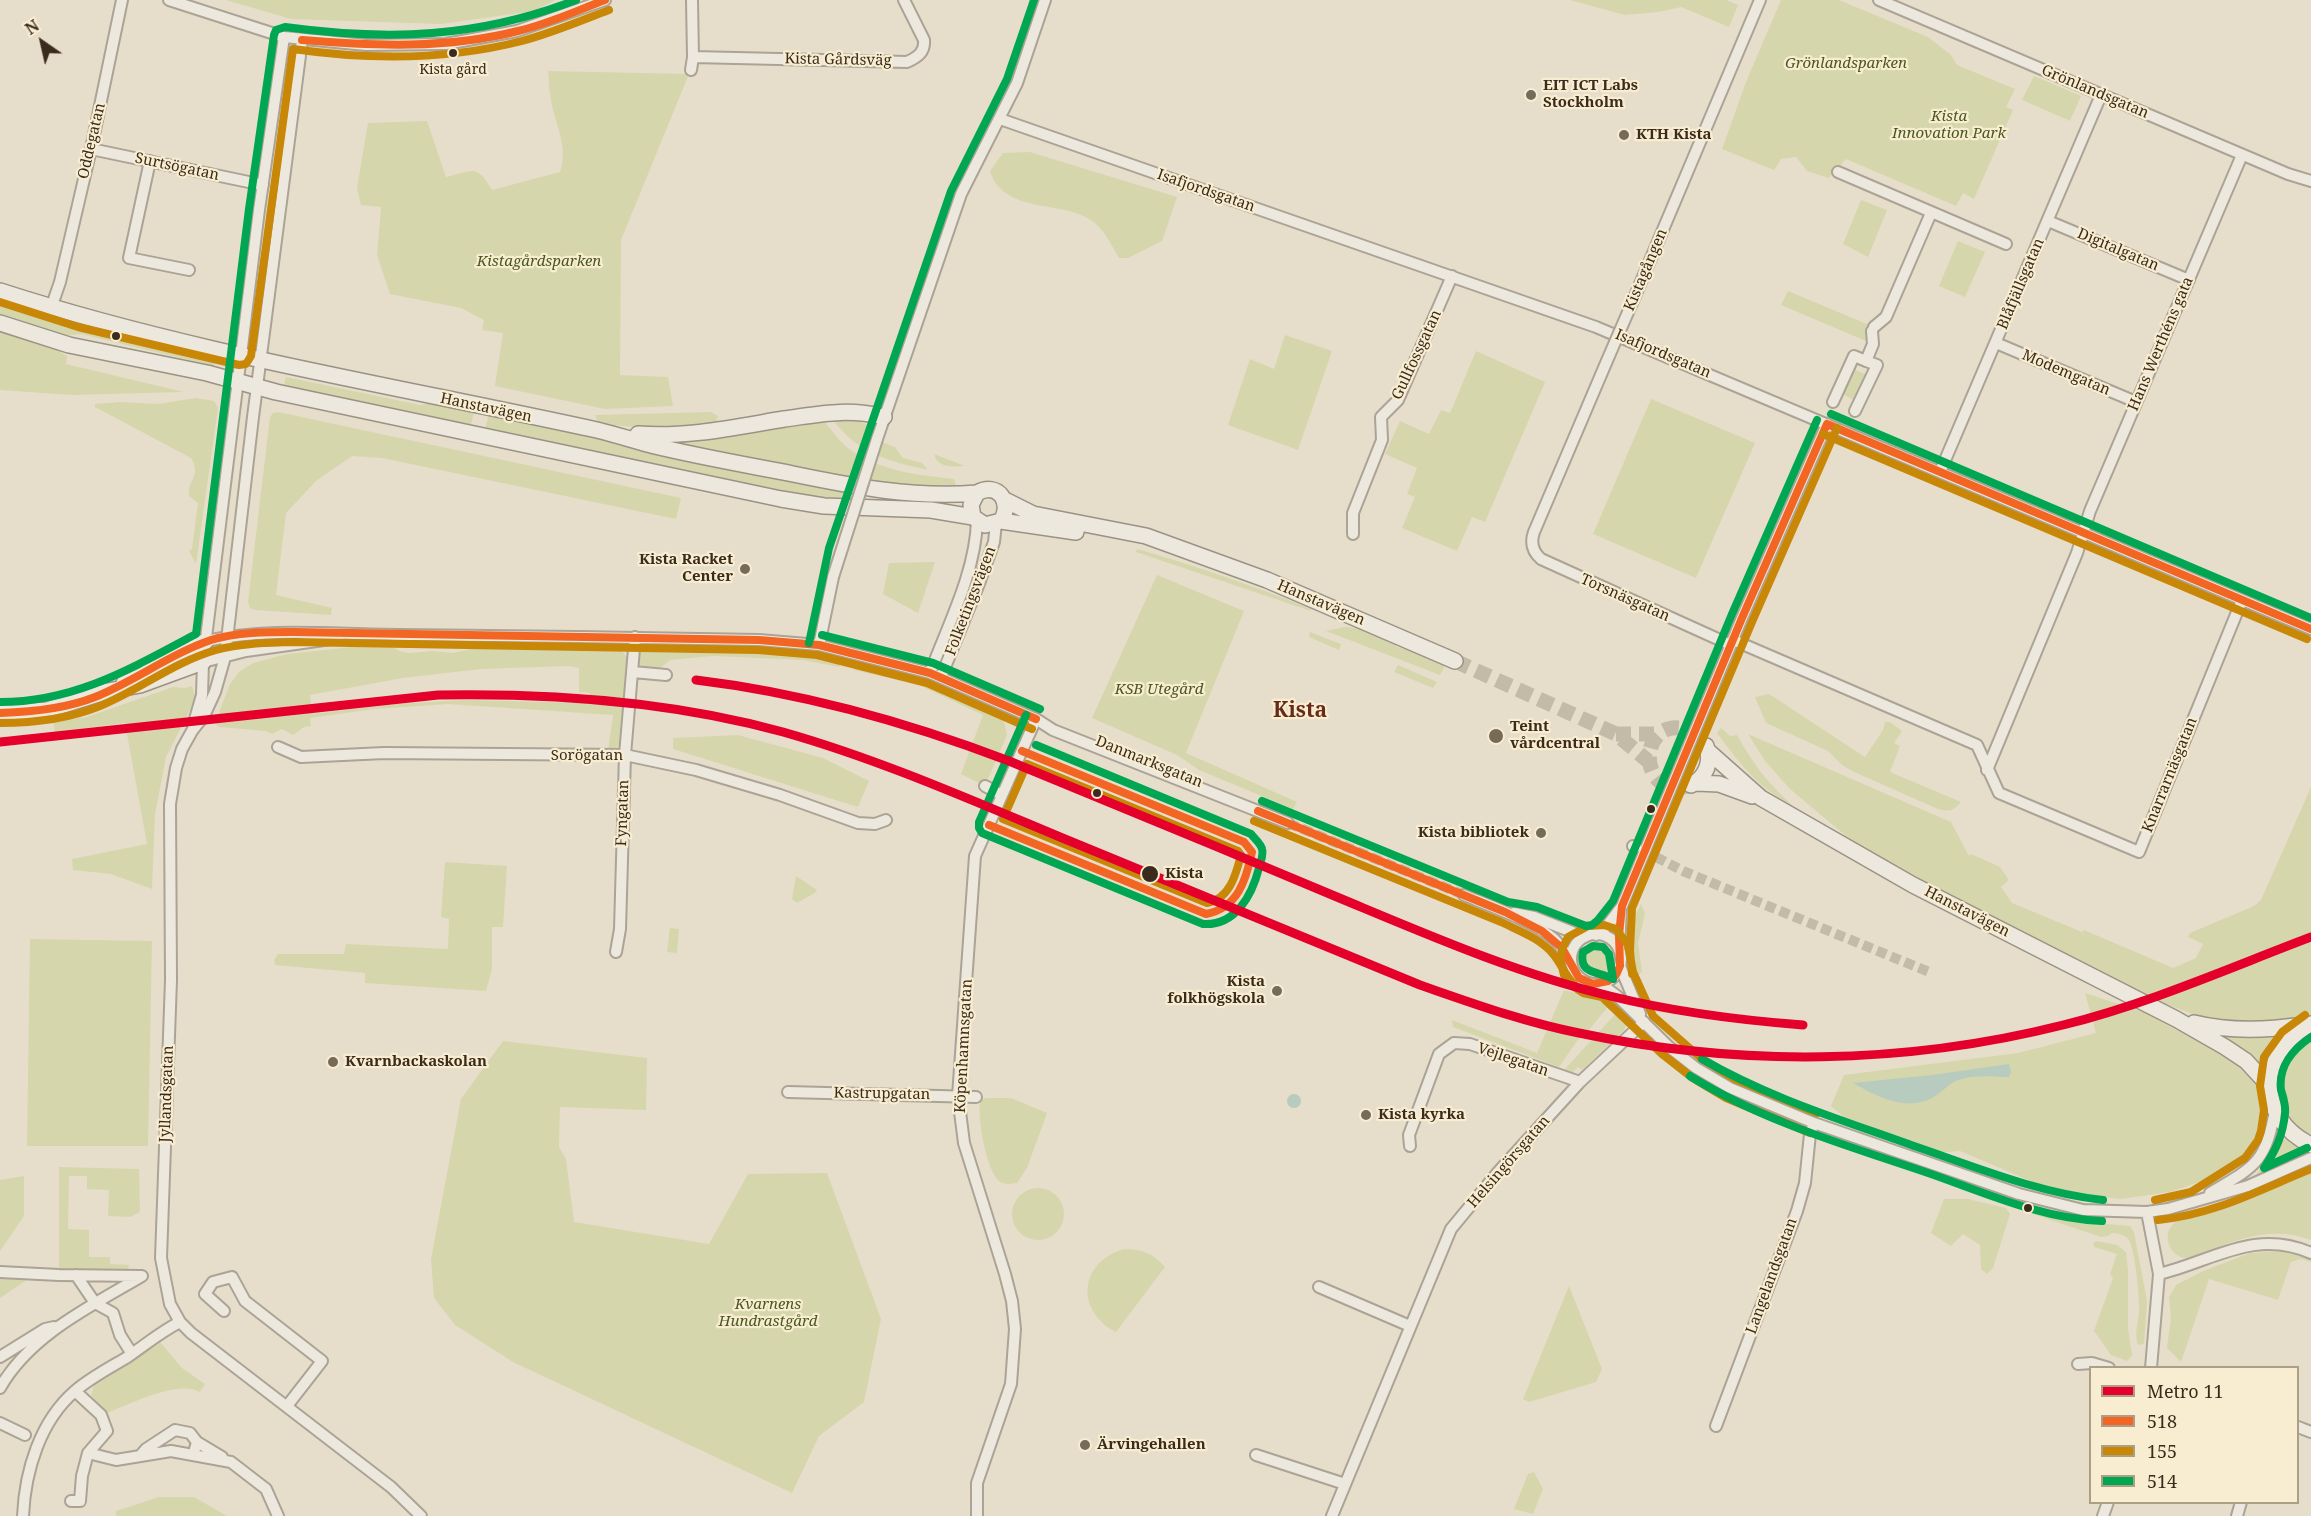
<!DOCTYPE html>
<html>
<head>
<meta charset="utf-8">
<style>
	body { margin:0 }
	#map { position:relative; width:2311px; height:1516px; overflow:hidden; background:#e6decb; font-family:"Noto Serif",serif }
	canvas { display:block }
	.legend { position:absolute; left:2089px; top:1366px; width:210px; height:138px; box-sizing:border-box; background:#f8edd0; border:2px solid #ac9f88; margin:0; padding:8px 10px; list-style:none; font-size:18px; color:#3a2b1c }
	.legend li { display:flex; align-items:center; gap:12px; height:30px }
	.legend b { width:30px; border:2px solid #ac9f88 }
	.north { position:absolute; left:12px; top:12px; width:60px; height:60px; -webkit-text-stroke:4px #f8edd0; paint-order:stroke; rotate:326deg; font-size:16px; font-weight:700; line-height:24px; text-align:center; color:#3a2b1c }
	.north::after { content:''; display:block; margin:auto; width:21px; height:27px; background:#3a2b1c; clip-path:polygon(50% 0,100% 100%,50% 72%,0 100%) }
</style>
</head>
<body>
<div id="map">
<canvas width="2311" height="1516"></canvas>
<ul class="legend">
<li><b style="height:8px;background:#e4002b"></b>Metro 11</li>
<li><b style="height:8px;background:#f26522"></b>518</li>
<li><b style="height:8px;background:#c88707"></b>155</li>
<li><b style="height:8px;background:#00a651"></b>514</li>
</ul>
<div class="north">N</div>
</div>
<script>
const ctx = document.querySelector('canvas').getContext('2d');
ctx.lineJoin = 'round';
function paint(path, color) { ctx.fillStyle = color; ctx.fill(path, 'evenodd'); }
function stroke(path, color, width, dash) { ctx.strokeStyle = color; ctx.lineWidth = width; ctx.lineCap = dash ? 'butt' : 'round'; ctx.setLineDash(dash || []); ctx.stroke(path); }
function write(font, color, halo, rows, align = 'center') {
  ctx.font = font + ' "Noto Serif",serif'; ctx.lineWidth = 4.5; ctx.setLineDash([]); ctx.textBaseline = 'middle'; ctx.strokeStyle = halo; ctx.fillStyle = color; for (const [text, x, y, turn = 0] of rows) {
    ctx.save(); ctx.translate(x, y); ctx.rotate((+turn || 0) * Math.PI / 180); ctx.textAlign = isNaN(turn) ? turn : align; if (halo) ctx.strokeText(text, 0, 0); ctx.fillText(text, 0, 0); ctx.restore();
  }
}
const green = new Path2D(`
	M226,0H555L534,11L441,24L291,19Z
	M1570,0H1726L1738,5L1729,27L1681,7L1658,12L1625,15Z
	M1781,0H1839L1928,37L1951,55L1957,65L2015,89L2006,107L2013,110L1974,199L1963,193L1956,206L1846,159L1829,178L1807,171L1796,157L1781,159L1774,170L1722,149L1746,82Z
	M548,71L689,74L621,240L620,375L668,377L673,406L605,409L495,386L503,333L482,330L484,320L461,308L390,294L377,255L381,207L361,205L357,188L368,123L427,121L446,177C474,171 476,163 492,190L560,172C569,146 555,125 551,100C549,91 549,81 548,71Z
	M2034,76L2081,96L2070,121L2022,100Z
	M1030,152L1177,197L1162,241L1128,258H1119C1111,244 1104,229 1091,220C1061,200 1003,214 990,171L1003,153Z
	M1861,200L1887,210L1868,257L1843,244Z
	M1958,241L1985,252L1965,297L1939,286Z
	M1788,291L1874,327L1873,344L1781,305Z
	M0,299L141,341L215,357L214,366L81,334L64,336L0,315Z
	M0,330L49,346L67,356L66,364L184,392L72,395L0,390Z
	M1285,335L1332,351L1298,450L1228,425L1250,359L1274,369Z
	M1476,351L1545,382L1485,522L1472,517L1457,551L1402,528L1415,497L1407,494L1417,468L1385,454L1400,421L1429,434L1441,410L1450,413Z
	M1850,368L1868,375L1856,401L1840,393Z
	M286,377L420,405L435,403L474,412L471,425L284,386Z
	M196,398L214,401L218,408L196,564L189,551L192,549L198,503L189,496C187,480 202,475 191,458L95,407V404L120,402L158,404Z
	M1651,399L1755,443L1696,578L1593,534Z
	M278,412L681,498L676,519L382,458L352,456L316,481L286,513L276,595L332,608L331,615L255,610L250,608L248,602L270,417L273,413Z
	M711,412L718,416L716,422L657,430L598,423L595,415Z
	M489,414L845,490L843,500L799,496L485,429Z
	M823,420C831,429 839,441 848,448C878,471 918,475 954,479L956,486L892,487L669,442Z
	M833,420H856L870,426L867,436L895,447L903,458L922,463L928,470C888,461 859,454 833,420Z
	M934,454L965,466C953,467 937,468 934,454Z
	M1137,549C1197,566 1254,586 1311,609V611L1136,552Z
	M935,562L918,613L883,594L889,563Z
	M1157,575L1244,611L1186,753L1297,802L1293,809L1199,770L1177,755L1092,718Z
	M1345,627L1356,628L1392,642L1397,647L1408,650L1446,664L1440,675L1326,631Z
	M1310,632L1341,644L1339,650L1309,637Z
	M361,646L393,647L399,651L409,653L432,651L453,653L480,647L619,649C623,652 626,655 627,660C628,671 625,736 620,744C618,749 613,749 608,750L613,715L448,704L374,709L310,718L311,726L304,727L293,735L282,729L272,734L266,731L219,727L215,723L230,684L239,672L253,663L287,654ZM569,666L579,668V692L590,693L589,703L464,700L397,704L312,714L310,695L403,678L481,669Z
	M640,649L804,652L842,658L839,667L803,660L713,656L670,660L659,669L639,666Z
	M856,665L920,680L999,717L1004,722L1007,735L985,786L961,774L983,715L919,685L854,670Z
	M1398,665L1437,682L1433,688L1394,672Z
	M192,686L196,698L166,757L155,814L152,889L111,874L73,870L72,859L147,844L125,723L55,732L53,722L87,717L173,687L185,688Z
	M1769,694L1865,757L1883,730L1885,722H1890L1902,731L1894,743L1900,746L1890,772L1961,802C1954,811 1949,812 1938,809L1854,772L1842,765L1828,751L1766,723L1755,697Z
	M1721,728L1730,736L1737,735C1754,765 1767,782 1792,805C1758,788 1739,763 1717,733Z
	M1748,734L1951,822L1969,856L1971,854L2000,867L2009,880L2001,887L2012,903L2082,932L2084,930L2173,968L2196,958L2203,944L2188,937L2190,933L2254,906L2261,900L2311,787V1015L2283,1023H2227L2198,1016L2166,1004L2083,964L1946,893L1852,841L1790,789L1765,761Z
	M738,735L823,758L869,781L858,807L673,749V738Z
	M445,862L507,866L503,927H492V969L486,991L365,983V973L275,965L274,960L278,954H344L346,944L448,949L449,919L441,917Z
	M796,876L817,890L815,893L797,903L792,899Z
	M1641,904L1645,914L1638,943L1642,972L1632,979C1624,947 1626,934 1641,904Z
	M670,928L679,929L677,953L667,952Z
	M30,939L152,941L148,1146H27Z
	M1580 959a16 16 0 1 1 32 0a16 16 0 1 1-32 0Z
	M1564,990L1611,1003L1588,1031L1577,1041L1559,1067L1453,1027L1452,1020L1537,1053Z
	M2085,993L2143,1012L2232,1060L2260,1089L2266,1128L2262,1141L2229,1172L2170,1192L2120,1199L2054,1191L1960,1151L1933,1153L1851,1123L1831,1106L1844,1075L2018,1053L2096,1033Z
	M1619,1010L1628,1022L1624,1030L1582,1070L1578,1067L1573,1072L1564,1070Z
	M2311,1033V1135C2268,1115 2265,1052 2311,1033Z
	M2216,1035L2256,1037L2277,1035L2266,1056L2263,1070Z
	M503,1041L647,1058L646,1110L560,1107L559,1147L566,1159L574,1222L709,1244L748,1174L827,1173L881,1319L864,1402L819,1436L792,1493L513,1362L455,1325L434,1298L431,1259L461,1099Z
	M986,1098H1011L1047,1113L1027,1168L1017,1183C1011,1184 1004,1185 999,1181C986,1170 977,1117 980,1100Z
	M2278,1135L2308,1154L2288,1161L2260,1176L2257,1173L2274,1149Z
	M2311,1165V1240C2280,1228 2247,1235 2217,1248C2208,1251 2197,1259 2187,1258C2174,1258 2166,1245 2168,1233C2169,1226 2177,1220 2184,1217C2199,1210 2216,1207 2232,1201C2259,1191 2285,1178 2311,1165Z
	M59,1167L139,1169L140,1212L130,1217L108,1216L109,1190L87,1189V1176H69L68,1229L89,1230V1257H110V1264L129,1265L127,1276L59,1275Z
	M24,1176V1216L0,1251V1180Z
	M1012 1214a26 26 0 1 1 52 0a26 26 0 1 1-52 0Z
	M1944,1199H1968L2006,1208L2010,1214L1993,1268L1987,1274L1981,1269L1980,1245L1963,1234L1951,1246L1931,1233Z
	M2035,1211L2072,1221L2130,1226L2134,1232L2147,1301L2144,1344L2138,1345C2134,1335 2138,1323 2139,1312C2140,1301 2135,1246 2128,1239C2125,1235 2117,1233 2112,1233L2108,1236L2101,1237L2033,1214Z
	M2096,1241L2117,1245L2126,1252L2128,1271V1328L2132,1356L2127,1361L2111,1355L2094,1331L2113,1278L2110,1274L2117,1254L2094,1247L2093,1244Z
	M1124,1249C1142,1249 1154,1254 1165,1267L1116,1332C1075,1311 1079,1262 1124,1249Z
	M2284,1251L2311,1259V1262L2301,1259L2291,1262L2278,1300L2209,1279L2181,1362L2167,1348L2171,1317L2169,1297L2176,1285L2203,1271L2250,1253Z
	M0,1278L28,1279L0,1298Z
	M1569,1286L1602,1369L1596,1382L1529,1402L1523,1399Z
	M160,1342L182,1368L205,1384L200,1392C177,1379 129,1405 106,1413L91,1395L94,1385Z
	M1534,1472L1543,1489L1533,1514L1514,1509L1528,1474Z
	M159,1497H194L227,1516H116V1511Z`);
const water = new Path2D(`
	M2009,1064L2011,1072L2009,1077C1992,1077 1975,1074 1958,1080C1948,1084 1941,1093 1932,1098C1905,1112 1876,1096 1853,1083L1932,1075Z
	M1287 1101a7 7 0 1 1 14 0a7 7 0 1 1-14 0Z`);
const streetTunnel = new Path2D(`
	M1288,823L1464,895
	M1656,857L1683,871L1929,972`);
const secondaryTunnel = new Path2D(`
	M1455,661L1616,734L1648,761
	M1616,734H1660
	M1691,785C1636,802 1637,717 1685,729C1695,731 1702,737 1706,746`);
const street = new Path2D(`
	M169,0L284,37L366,45L446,44L517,31L605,0
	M692,0L693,57
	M1879,0L2288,174L2311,181
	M302,40L253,417L225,657L215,692L204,716L192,731L182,749L176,768L170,804L171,980L161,1258L170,1304L180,1322L191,1333L391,1487L421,1516
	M691,70L693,57L907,62C918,57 925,52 924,40L904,0
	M1000,119L1596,327L2311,629
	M91,149L263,185
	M150,161L129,258L189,270
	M1838,172L2006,244
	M2048,221L2189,280
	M1635,296L1760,0
	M51,308L60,282L91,149L122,0
	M1874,327L1886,317L1931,213
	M1996,343L2136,402
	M1606,363L1534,532C1530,543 1533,552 1541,559L1731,645
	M1833,402L1854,356L1866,361L1873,344L1872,331
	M1855,411L1877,365L1866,361
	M877,439L961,194L1017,83L1045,0
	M1940,472L2101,95
	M1353,534V513L1382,440L1381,417L1398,400L1452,276
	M1733,640L1977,745L1999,793L2139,852L2242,600
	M206,641C270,627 335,635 400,635C520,636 639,638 759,640L819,645L930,673L1036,719L1053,730L1288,823
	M819,645L833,577
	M203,662L246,651L338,638
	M633,672L666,675
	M930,673C948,625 976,571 977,520
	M941,677L980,581L994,542L996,523
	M193,726L202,695L203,662L259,210L284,37
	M278,747L301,757L384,753L625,755L696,770L780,795L858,823L875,824L886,820
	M1987,770L2077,553L2090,511L2242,155
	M985,786L1002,795
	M1633,846L1636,847
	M1464,895C1488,905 1535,922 1554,939C1561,946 1566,954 1571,961
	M1514,913L1534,917L1585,937
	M1571 959a25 25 0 1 1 50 0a25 25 0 1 1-50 0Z
	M1596,935L1606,927L1622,906L1742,618L1827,424
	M1619,950L1621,908
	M616,952L620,929L625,755L635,637
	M1620,966L1640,1014
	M1601,984L1617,996L1669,1047L1696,1068L1730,1088L1814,1123L2019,1194L2083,1210L2147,1212L2168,1209L2248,1186L2311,1158
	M788,1092L976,1097
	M1410,1146L1409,1135L1439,1054L1454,1043L1470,1044L1580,1082
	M2210,1193C2254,1167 2266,1163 2275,1110
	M2147,1212L2159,1274L2151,1368
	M0,1272L59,1275L141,1276
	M2159,1274C2213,1261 2255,1228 2311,1253
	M76,1275L95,1303L113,1313L120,1335L132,1354
	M1319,1287L1410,1326
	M224,1311L205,1294L213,1282L232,1277L245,1301L322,1361L287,1406
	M0,1357L45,1329L54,1327
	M2078,1364L2092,1363L2109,1368
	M0,1388C30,1335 91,1306 142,1276
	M0,1423L25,1435
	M1716,1426L1797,1211L1805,1183L1810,1134L1814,1123
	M2298,1427L2311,1432
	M195,1449L197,1442L222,1457
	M88,1453L116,1460L171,1451L231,1462L266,1489L278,1516
	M1256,1455L1345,1484
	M140,1456L146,1449L175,1430L190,1433L197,1442
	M71,1501H80L82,1476L88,1453L107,1431L101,1415L75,1391
	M23,1516C25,1471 40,1421 75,1391C90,1378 109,1368 126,1358C144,1346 160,1332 180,1322
	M977,1516V1483L1011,1384L1015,1329L1012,1301L1005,1274L964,1143L958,1096L975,856L1036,719
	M1332,1516L1451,1229L1499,1171L1580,1082L1644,1022
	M2103,1516L2108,1502
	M2237,1516L2241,1502`);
const secondary = new Path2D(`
	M0,291C195,354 397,386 597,430C617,435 636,441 655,446C701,457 747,465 793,474C856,487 912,498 977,493C998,481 1013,503 1001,521L985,525L973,517L971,505L977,493
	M0,323L69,345L207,373L276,392L781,499L824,506L931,510L973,517
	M638,434C686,438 736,427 784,419C821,414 847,408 884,417
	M1005,500L1033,514L1146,536L1267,580L1455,661
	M1001,521L1076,532
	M124,683L206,641
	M0,713L47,710L108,691L140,685L203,662
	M1708,751L1761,798L1913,885L2176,1019L2225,1047L2246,1061L2270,1087
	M1696,783L1719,784L1752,796
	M1691,785C1705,778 1713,762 1706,746
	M2194,1023C2231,1032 2267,1030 2304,1025
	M2311,1024C2258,1052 2255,1118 2311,1145`);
const streetBridge = new Path2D(`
	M1606,363L1635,296
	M833,577L877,439`);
const bus1 = new Path2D(`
	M302,40C374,46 447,49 518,31C548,24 576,11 605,0
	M1827,424L2311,629
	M0,713C32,712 65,709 95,697C135,681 170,654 211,640C237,632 266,632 293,632L759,640L819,645L930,673L1036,719
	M1258,811L1505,912L1542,931L1562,948L1579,978L1593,984L1608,981L1616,975L1620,966L1619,935L1622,906L1742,618L1827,424
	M989,825L1206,914C1238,908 1246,880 1252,852L1244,842L1022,751`);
const bus2 = new Path2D(`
	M0,302L78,327L239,365L246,364L251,356L293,49C369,60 448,60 522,41C552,33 580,21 609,10
	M1823,434L2307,639
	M0,723C34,723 68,719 100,706C139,690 174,662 216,650C241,643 268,643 293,642L758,650L817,655L927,683L1032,729
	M1027,764L1238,851L1241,855C1236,874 1230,899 1207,903L1003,819Z
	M1254,821L1501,922C1519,931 1540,938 1553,954C1563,966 1567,981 1581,991
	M1632,974L1630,950L1632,908L1752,622L1837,428
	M1690,1076L1662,1054L1602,997L1583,993L1571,985L1564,975L1561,963L1562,949L1568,937L1588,926L1604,925L1616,929L1628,945L1633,972L1653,1016L1702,1059L1735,1079L1817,1113
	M1691,1077L1726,1098L1810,1133
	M2155,1200L2191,1192L2245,1158L2258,1140L2261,1131L2264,1110L2260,1086L2264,1057L2282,1032L2305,1015
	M2158,1220C2216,1214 2259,1190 2311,1169`);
const bus3 = new Path2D(`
	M1831,414L2311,618
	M822,635L933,663L1040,709
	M809,643L829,548L951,191L1007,79L1034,0
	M0,702C75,702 132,668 196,634L249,209L274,35L276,30L285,27C388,41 478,38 576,0
	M1026,715L979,822V828L982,833L1203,924C1236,926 1252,895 1259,868C1260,863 1264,855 1262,849C1261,844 1254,838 1251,834L1036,745
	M1262,801L1508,902L1537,907L1586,926L1592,925L1598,920L1613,901L1732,614L1817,420
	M1593,946L1603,947L1609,954L1613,979C1599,971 1578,975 1583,952Z
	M1702,1059C1769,1098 1842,1120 1914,1146C1976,1167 2038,1193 2103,1200
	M1690,1076C1764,1122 1849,1146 1931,1174C1985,1193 2043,1219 2102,1221
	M2307,1148L2264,1168C2276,1150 2283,1135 2285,1113C2286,1105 2283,1097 2281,1090C2278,1067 2293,1049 2311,1037`);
const metro1 = new Path2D(`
	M696,680C804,693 907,722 1009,761C1118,806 1228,851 1337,897C1426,934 1515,973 1610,996C1674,1012 1738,1020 1803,1025
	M0,742L438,695C554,693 671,701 783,732C878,759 969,799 1060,837C1180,886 1300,936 1420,985C1472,1003 1524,1022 1579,1033C1739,1067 1904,1065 2063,1025C2148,1004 2229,968 2311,937`);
const markers = [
	[453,53,5,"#3a2b1c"],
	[1531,95,6,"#766a59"],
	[1624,135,6,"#766a59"],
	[116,336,5,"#3a2b1c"],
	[745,569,6,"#766a59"],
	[1496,736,8,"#766a59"],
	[1097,793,5,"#3a2b1c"],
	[1651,809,5,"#3a2b1c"],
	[1541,833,6,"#766a59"],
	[1150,874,9,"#3a2b1c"],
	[1277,991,6,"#766a59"],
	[333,1062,6,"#766a59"],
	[1366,1115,6,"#766a59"],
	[2028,1208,5,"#3a2b1c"],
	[1085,1445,6,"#766a59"]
];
const busNames = [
	["Kista gård",453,70]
];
const streetNames = [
	["Kista Gårdsväg",838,60,1],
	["Grönlandsgatan",2095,92,23],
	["Oddegatan",92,141,-77],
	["Surtsögatan",177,167,12],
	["Isafjordsgatan",1206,191,19],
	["Digitalgatan",2118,250,23],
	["Kistagången",1646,270,-67],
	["Blåfjällsgatan",2021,284,-67],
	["Hans Werthéns gata",2161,344,-67],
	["Isafjordsgatan",1663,354,23],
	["Gullfossgatan",1417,355,-65],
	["Modemgatan",2066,373,23],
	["Hanstavägen",486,408,12],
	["Torsnäsgatan",1625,598,24],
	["Folketingsvägen",971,601,-69],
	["Hanstavägen",1321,603,23],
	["Sorögatan",587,756],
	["Danmarksgatan",1149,762,22],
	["Knarrarnäsgatan",2170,775,-68],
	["Fyngatan",623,813,-88],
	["Hanstavägen",1967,912,27],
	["Köpenhamnsgatan",964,1046,-87],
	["Vejlegatan",1513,1060,19],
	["Jyllandsgatan",167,1094,-88],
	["Kastrupgatan",882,1094,1],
	["Helsingörsgatan",1509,1162,-49],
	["Langelandsgatan",1772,1276,-70]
];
const parkNames = [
	["Grönlandsparken",1846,64],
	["Kista",1949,117],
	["Innovation Park",1949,134],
	["Kistagårdsparken",539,262],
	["KSB Utegård",1159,690],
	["Kvarnens",768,1305],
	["Hundrastgård",768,1322]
];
const poiNames = [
	["EIT ICT Labs",1543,86],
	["Stockholm",1543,103],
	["KTH Kista",1636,135],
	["Kista Racket",733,560,"right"],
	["Center",733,577,"right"],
	["Teint",1510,727],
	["vårdcentral",1510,744],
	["Kista bibliotek",1529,833,"right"],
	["Kista",1265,982,"right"],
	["folkhögskola",1265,999,"right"],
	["Kvarnbackaskolan",345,1062],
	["Kista kyrka",1378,1115],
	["Ärvingehallen",1097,1445]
];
const stopNames = [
	["Kista",1165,874]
];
const districtNames = [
	["Kista",1300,711]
];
paint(green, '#d6d6ac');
paint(water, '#b7cbbf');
stroke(streetTunnel, '#c4baa8', 10, [10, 5]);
stroke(secondaryTunnel, '#c4baa8', 15, [15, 8]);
stroke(street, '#aba395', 14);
stroke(secondary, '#9a9285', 18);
stroke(street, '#ede8de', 10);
stroke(secondary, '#ede8de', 15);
stroke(streetBridge, '#aba395', 14, []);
stroke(streetBridge, '#ede8de', 10);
stroke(bus1, '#f26522', 8);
stroke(bus2, '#c88707', 8);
stroke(bus3, '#00a651', 8);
stroke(metro1, '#e4002b', 9);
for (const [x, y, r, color] of markers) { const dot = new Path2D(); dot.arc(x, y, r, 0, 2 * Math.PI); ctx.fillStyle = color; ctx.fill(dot); stroke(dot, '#f8edd0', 2); }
write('14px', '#3a2b1c', '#f8edd0', busNames);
write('15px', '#3a2b1c', '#f8edd0', streetNames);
write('italic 15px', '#495821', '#f8edd0', parkNames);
write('bold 15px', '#3a2b1c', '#f8edd0', poiNames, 'left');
write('bold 15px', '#3a2b1c', '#f8edd0', stopNames, 'left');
write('bold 21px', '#692b19', '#f8edd0', districtNames);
</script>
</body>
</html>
